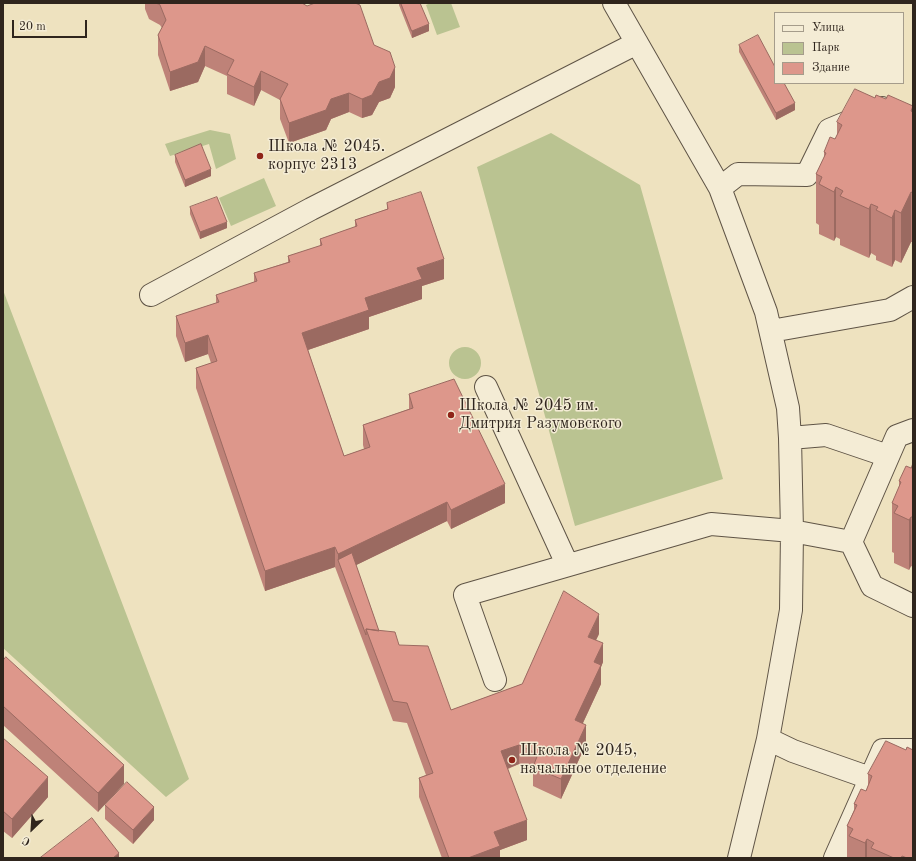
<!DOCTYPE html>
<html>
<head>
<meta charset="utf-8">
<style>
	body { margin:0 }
	#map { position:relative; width:916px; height:861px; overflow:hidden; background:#eee2bf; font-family:"Old Standard TT",serif }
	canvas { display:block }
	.frame { position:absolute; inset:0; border:4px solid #2f251d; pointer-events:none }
	.legend { position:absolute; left:774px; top:12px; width:130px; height:72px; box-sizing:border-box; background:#f4ecd5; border:1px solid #a59c8b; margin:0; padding:5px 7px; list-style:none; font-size:12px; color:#2f251d }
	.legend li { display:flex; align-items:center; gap:8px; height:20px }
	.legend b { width:20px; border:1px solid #a59c8b }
	.north { position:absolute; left:12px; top:809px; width:40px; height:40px; -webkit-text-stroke:3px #f4ecd5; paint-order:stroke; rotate:205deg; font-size:11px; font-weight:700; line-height:16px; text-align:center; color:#2f251d }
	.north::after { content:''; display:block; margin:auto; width:14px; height:18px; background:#2f251d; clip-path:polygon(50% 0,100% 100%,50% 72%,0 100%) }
	.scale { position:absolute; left:12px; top:20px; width:75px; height:18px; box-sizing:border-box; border:2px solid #2f251d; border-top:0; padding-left:5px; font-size:12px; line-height:14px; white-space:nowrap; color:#2f251d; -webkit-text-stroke:3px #f4ecd5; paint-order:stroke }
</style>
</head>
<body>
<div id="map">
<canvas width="916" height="861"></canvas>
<div class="frame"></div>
<ul class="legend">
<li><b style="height:5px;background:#f4ecd5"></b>Улица</li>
<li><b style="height:11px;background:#bac391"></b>Парк</li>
<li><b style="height:11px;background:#dd978b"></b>Здание</li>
</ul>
<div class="north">С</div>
<div class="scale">20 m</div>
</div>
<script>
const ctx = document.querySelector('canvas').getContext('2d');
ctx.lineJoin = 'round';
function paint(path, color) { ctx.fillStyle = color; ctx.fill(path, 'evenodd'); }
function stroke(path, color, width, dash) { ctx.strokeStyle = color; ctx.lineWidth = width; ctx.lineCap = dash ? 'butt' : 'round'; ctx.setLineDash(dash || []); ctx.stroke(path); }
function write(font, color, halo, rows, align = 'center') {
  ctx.font = font + ' "Old Standard TT",serif'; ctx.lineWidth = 3; ctx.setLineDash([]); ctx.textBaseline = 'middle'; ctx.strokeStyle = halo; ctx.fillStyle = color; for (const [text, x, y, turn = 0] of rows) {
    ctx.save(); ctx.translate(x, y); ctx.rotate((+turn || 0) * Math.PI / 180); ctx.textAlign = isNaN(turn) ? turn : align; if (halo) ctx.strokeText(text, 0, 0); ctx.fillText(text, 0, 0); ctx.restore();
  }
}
const green = new Path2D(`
	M430,3H451L460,27L437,35L426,5Z
	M210,130L230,134L236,159L216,169L209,144L170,156L165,144Z
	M551,133L640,185L723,479L575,526L477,167Z
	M264,178L276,206L231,226L219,198Z
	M3,290L189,779L166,797L3,648Z
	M449 363a16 16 0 1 1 32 0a16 16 0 1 1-32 0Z`);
const minor = new Path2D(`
	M614,3L720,188L766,312L788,408L790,438L792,531L791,610L768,739L739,858
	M720,188L738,174L807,175L829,130L882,108L913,123
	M151,295L311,209L637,43
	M771,331L890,310L913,297
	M486,387L567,564
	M913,430L897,436L851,542L872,586L913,606
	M790,438L826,435L888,456
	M495,680L465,595L711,524L792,531L851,542
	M768,739L793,751L870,778
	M835,858L883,750H913`);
const wall = new Path2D(`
	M145,3H302L374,45L395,87L390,98L379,102L372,115L362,118L349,112L331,119L326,130L289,143L280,119V100L261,90L254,106L227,94V76L205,66L198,82L170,91L158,55V35L162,28L160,25L149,19L145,9Z
	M399,3H420L429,31L412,38L399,5Z
	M739,45L795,110L776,120L739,52Z
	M875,98L886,99L913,106V242H911L901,263L895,260L892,267L876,260V256L871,253L869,258L840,245V239L836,237L834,241L819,234V225L816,223V174L824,158V152L835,139L837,135V122Z
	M175,155L211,176L185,187L175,162Z
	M387,203L444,279L422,286V299L369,317V329L308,350L344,456L364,449L363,445V425L409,409V394L505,503L451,529L447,521L356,565L379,631L399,645L451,710L522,684L599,634L596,640L603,662L601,667V684L583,723L586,744L561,799L533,786V771L519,764L508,769L527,840L500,850V858H442L419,797V778L426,775L407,723L393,721L335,567L265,591L196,388V368L211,363L208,354L185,362L176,336V316L216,303V295L254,282V273L288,262V256L320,246V239L355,227V220L387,209Z
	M190,207L227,228L200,239L190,214Z
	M913,451V567L911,566L909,570L894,563V553L892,552V503L899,487V481L911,468L913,464Z
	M3,661L124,765L98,812L3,725Z
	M3,738L48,797L12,838L3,831Z
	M886,741L913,858H847V826L854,810V804L866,791L868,786V774Z
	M105,805L154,820L133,844L105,819Z`);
const shadedWall = new Path2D(`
	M429,24V31L412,38V31Z
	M205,46V66L198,82L170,91V72Z
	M395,67V87L390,98L379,102L372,115L362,118V99L379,82Z
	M261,71V90L254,106V87Z
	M349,93V112L331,119L326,130L289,143V123L331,99Z
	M795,103V110L776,120V113Z
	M211,169V176L185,187V180Z
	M836,187V237L834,241V192Z
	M911,192V242L901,263V213Z
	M871,204V253L869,258V209Z
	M895,210V260L892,267V218Z
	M227,222V228L200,239V232Z
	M444,259V279L422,286V299L369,317V329L302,352V333L365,298L417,268Z
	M208,335V354L185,362V343Z
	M505,484V503L451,529V510Z
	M447,502V521L342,572L338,560V554Z
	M911,517V566L909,570V520Z
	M335,547V567L265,591V571Z
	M599,614V634L588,656V637Z
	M603,643V662L601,667V684L575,740V720L594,662Z
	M586,725V744L561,799V779Z
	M519,745V764L501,771V751Z
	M124,765V784L98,812V793Z
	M48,777V797L12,838V819Z
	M154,807V820L133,844V830Z
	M527,820V840L500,850V858H468L494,832Z
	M867,839V858H865V843Z
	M119,853V858H113Z`);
const building = new Path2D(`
	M156,3H302L307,6L315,3H355L360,5L374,45L390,52L395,67L390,78L379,82L372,95L362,99L349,93L331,99L326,110L289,123L280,99L288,84L261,71L254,87L227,74L234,60L205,46L198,62L170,72L158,35L166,20L160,5Z
	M401,3H420L429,24L412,31Z
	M758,35L775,67V83H784L795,103L776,113L739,45Z
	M855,89L875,98L876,95L886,99L888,95L913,106L911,111L913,112V193L911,192L901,213L895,210L892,218L876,210L878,207L871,204L869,209L840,196L843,191L836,187L834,192L819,184L822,177L816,174L826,153L824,152L830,137L835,139L842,125L837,122Z
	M201,144L211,169L185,180L175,155Z
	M421,192L444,259L417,268L422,279L365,298L369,310L302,333L344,456L370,447L363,425L413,408L409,394L454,379L505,484L451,510L447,502L338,554L335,547L265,571L196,368L217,361L208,335L185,343L176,316L219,302L216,295L257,281L254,273L290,262L288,256L322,245L320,239L357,226L355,220L388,209L387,203Z
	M217,197L227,222L200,232L190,207Z
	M913,463V517H911L909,520L894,513L898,506L892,503L901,482L899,481L906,466L911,468Z
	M352,553L379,631L366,629V635L338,560Z
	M564,591L599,614L588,637L603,643L594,662L601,665L575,720L586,725L561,779L533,767L538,754L519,745L501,751L527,820L494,832L500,846L468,858H449L419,778L433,773L407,703L393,701L366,629L395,632L399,645L428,646L451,710L522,684Z
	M6,657L124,765L98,793L3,706V661Z
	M3,738L48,777L12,819L3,811Z
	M886,741L906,750L907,747L913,750V858H907L902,856L901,858H894L871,848L874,843L867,839L865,843L849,836L853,829L847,826L857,805L854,804L861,789L866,791L872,776L868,774Z
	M127,782L154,807L133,830L105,805Z
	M92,818L119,853L113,858H40Z`);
const markers = [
	[260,156,4,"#8f2418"],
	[451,415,4,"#8f2418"],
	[512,760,4,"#8f2418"]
];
const poiNames = [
	["Школа № 2045.",268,147],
	["корпус 2313",268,165],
	["Школа № 2045 им.",459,406],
	["Дмитрия Разумовского",459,424],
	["Школа № 2045,",520,751],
	["начальное отделение",520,769]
];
paint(green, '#bac391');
stroke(minor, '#5f5446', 24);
stroke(minor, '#f4ecd5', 22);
paint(wall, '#be8278');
paint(shadedWall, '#9b6a61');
paint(building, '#dd978b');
stroke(building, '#9b6a61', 1);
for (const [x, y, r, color] of markers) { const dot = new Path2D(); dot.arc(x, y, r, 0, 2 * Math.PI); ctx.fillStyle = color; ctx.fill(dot); stroke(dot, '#f4ecd5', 1.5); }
write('16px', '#2f251d', '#f4ecd5', poiNames, 'left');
</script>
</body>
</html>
